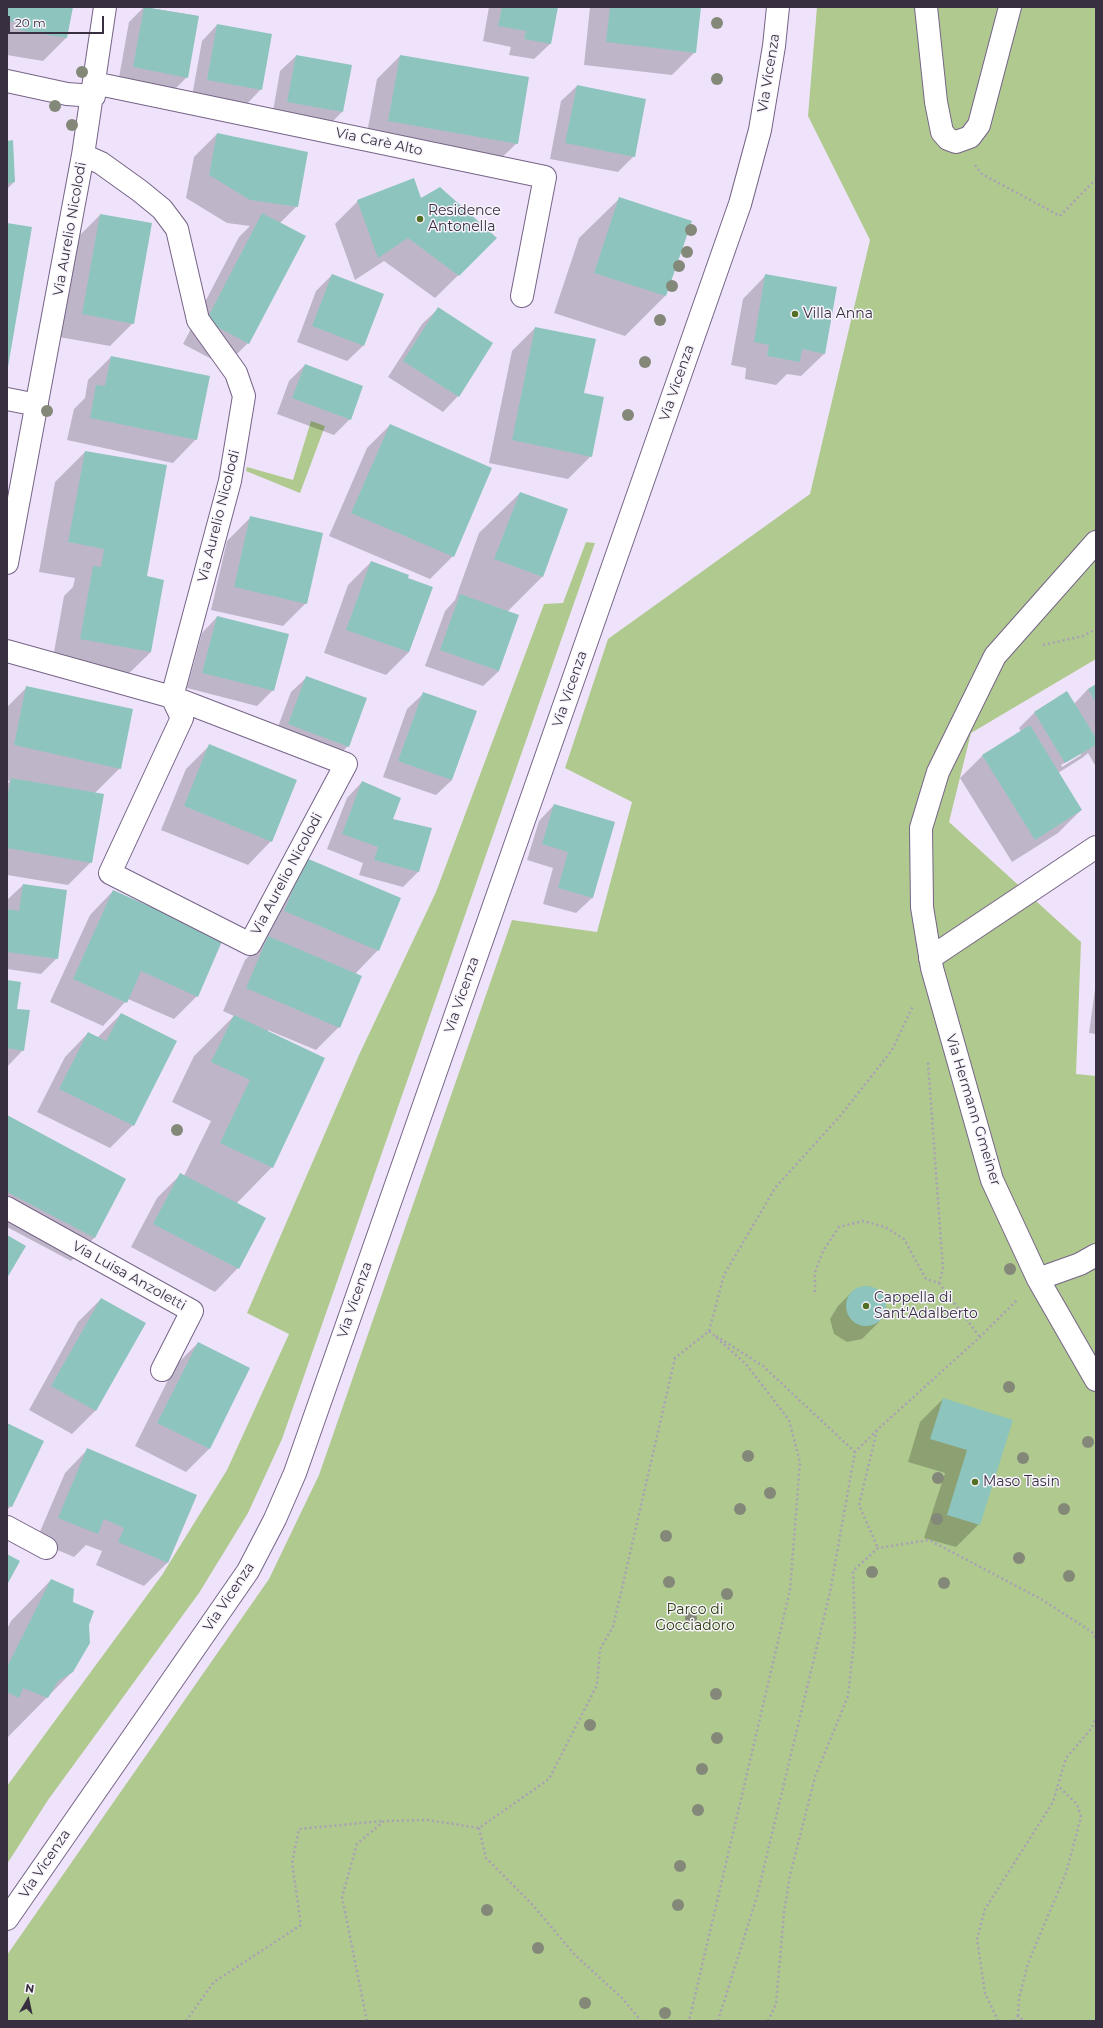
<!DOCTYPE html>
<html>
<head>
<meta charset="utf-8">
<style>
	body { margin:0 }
	#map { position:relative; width:1103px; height:2028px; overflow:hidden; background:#efe3fb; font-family:Montserrat,sans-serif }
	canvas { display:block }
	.frame { position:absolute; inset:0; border:8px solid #383040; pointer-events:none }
	.north { position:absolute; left:8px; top:1980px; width:40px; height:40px; -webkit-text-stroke:3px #f8f4fc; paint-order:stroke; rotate:9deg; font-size:11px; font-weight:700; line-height:16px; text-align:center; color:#383040 }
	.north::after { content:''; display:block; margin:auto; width:14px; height:18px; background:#383040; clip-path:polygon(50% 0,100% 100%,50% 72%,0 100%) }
	.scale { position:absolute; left:8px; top:16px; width:96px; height:18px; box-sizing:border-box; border:2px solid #383040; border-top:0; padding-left:5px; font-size:12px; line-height:14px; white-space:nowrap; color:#383040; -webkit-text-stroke:3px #f8f4fc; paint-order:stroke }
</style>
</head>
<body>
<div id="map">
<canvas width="1103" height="2028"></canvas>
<div class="frame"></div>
<div class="north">N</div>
<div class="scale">20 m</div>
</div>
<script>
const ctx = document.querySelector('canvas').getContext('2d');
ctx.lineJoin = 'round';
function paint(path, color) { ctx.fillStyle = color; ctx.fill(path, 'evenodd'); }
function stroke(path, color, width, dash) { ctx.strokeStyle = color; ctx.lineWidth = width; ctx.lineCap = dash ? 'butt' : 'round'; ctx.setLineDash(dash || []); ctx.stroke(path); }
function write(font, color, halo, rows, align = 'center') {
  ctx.font = font + ' Montserrat,sans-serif'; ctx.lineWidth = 3; ctx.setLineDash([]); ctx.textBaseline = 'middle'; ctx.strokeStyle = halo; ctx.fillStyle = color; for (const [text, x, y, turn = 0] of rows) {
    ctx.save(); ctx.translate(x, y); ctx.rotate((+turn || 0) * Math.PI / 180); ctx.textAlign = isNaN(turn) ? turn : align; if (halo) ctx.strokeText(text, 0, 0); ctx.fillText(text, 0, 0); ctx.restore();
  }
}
const green = new Path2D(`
	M817,7H1096V659L971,733L949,822L1081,942L1076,1074L1096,1076V2021H7V1955L269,1579L319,1475L512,920L597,932L632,802L565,768L608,639L810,494L870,240L808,116Z
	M311,421L325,426L300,493L246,471L247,467L293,480Z
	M586,542L595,543L282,1439L248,1513L199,1593L48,1800L7,1864V1786L162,1575L227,1470L289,1334L247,1313L359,1055L436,892L544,604L563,603Z`);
const shadow = new Path2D(`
	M7,7H72L66,38L43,61L7,55Z
	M144,7L198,16L187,77L171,93L118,83L129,22Z
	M489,7H557L550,44L534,59L509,55L511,47L483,41Z
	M590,7H700L695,52L672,75L584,65Z
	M217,25L261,89L246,105L192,96L202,41Z
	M296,56L350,66L342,112L326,128L272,117L280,71Z
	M400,56L517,143L493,166L365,144L377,79Z
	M577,86L634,156L618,172L550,159L561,101Z
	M217,134L297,206L280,223L248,343L225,366L183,344L239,237L250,226L227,223L186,198L194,157Z
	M7,142L14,182L7,189Z
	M620,198L690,221L665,296L625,336L554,313L579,238Z
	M420,200L496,238L435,298L384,261L355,280L335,224L358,201Z
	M100,215L133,323L110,346L59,337L77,238Z
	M332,275L382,294L363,346L347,361L297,342L316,291Z
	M766,275L825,353L801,376L787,374L776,385L745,379L746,368L731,365L743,299Z
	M438,309L458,396L443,412L388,377L422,324Z
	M535,328L583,394L591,456L568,479L489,463L512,351Z
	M111,357L196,439L173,463L67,440L74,409L85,398L88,380Z
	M305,365L350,419L334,435L277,414L289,381Z
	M390,425L453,556L430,579L329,536L367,448Z
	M85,452L146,577L151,652L121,681L51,669L64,596L73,587L75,578L39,572L55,482Z
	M520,493L566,510L542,577L507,612L499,671L483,686L425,666L445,611L455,600L479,533Z
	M250,518L306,603L283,626L211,610L227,541Z
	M371,562L406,579L432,588L409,652L386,675L324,653L348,585Z
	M217,617L273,690L257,706L187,688L202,633Z
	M307,677L348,746L332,762L273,740L291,692Z
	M1096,685V767L1088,753L1082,758L1058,773L1081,810L1058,833L1012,862L960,778L983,755L1021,732L1019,728L1034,713L1067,693L1074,704L1088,689ZM1081,753V755L1062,767L1061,765Z
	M27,687L120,768L94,794L91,862L68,885L7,875V784L10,781L7,780V707Z
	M423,694L452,780L436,795L383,777L407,709Z
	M209,746L271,841L248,865L161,830L186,769Z
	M362,782L392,819L419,871L403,887L359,875L363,863L327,849L347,798Z
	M554,805L614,822L592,898L576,913L543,904L553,868L527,860L539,821Z
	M306,859L378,950L355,974L339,1027L316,1050L268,1030L272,1167L236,1204L238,1268L215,1292L131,1247L157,1198L180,1175L184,1176L211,1121L172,1102L194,1056L234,1016L223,1011L245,960L268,937L261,935Z
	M23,885L57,958L41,974L7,969V900Z
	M113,891L197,996L174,1019L128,999L103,1026L50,1002L90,915Z
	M7,981L23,1050L8,1066H7Z
	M1096,982V1034L1089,1033Z
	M121,1014L133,1125L110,1148L37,1112L65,1057L88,1033L97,1038Z
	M7,1116L125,1179L94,1238L71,1261L7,1227Z
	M870,1286L883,1295L886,1309L878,1323L862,1339L847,1342L834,1334L830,1319L838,1306L854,1290Z
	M101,1299L144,1323L95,1411L72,1434L29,1410L78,1322Z
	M198,1343L249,1369L209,1449L186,1472L135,1446L175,1366Z
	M943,1399L1012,1420L979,1524L956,1547L924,1538L945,1473L908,1462L920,1422Z
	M7,1425L11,1506L7,1510Z
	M88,1449L196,1495L167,1563L144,1586L96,1565L102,1551L86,1545L74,1557L36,1541L65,1473Z
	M51,1580L72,1672L7,1738V1629L11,1621Z`);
const building = new Path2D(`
	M7,7H73L67,38L18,30L20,23L7,21Z
	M144,7L199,16L188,78L133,67Z
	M502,7H558L551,44L524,39L526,31L498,26Z
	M610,7H701L696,53L606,42Z
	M217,24L272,34L262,90L207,80Z
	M296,55L352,65L343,112L287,102Z
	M400,55L529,77L518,144L388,121Z
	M577,85L646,99L635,157L565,143Z
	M217,133L308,152L298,207L250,200L209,175Z
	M13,140L15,182L7,184V141Z
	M414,178L421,198L440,187L497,238L459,276L408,238L378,258L357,200Z
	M619,197L692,221L666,296L594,273Z
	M262,213L306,236L249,344L206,321Z
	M100,214L152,223L134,324L82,314Z
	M7,223L32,227L8,367H7Z
	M332,274L384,294L364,346L312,326Z
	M765,274L837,287L825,354L802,349L800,362L767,356L769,345L754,342Z
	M438,307L493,343L459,397L403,361Z
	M535,327L596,339L584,393L604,397L592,457L512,440Z
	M111,356L210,376L197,440L90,418L96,385L105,386Z
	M305,364L363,386L351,420L292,398Z
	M390,424L492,468L454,557L351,513Z
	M85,451L167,465L147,576L164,580L151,652L80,639L93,566L101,567L104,549L68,542Z
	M520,492L568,509L543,577L494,559Z
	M250,516L323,533L307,604L234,587Z
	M371,561L409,575L408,578L433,587L409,652L346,630Z
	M460,594L519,615L499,671L440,650Z
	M217,616L289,634L274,691L202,673Z
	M306,676L367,698L349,747L288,724Z
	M1096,684V703L1088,689Z
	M26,686L133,709L121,769L14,745Z
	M1067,691L1096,738V745L1065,763L1034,712Z
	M423,692L477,711L452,780L398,761Z
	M1030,725L1082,810L1035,840L982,755Z
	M209,744L297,780L272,842L184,806Z
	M11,778L104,794L92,863L7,848V799Z
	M362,781L401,798L393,819L432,828L419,872L374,860L378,847L342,834Z
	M554,804L615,822L593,898L558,888L568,852L542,844Z
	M306,858L401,898L379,951L284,911Z
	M23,884L67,890L58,959L7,952V909L19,911Z
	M113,890L223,939L198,997L141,971L127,1003L73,979Z
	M268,936L362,976L340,1028L246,988Z
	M7,980L21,982L17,1009L30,1010L24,1051L7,1048Z
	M121,1013L177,1041L134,1126L59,1089L88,1032L106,1041Z
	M234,1015L325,1058L273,1168L220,1143L250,1080L211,1062Z
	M7,1115L126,1179L95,1238L7,1192Z
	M180,1173L266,1218L239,1269L153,1224Z
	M7,1235L26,1246L7,1278Z
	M846 1306a20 20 0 1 1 40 0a20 20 0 1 1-40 0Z
	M101,1298L146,1323L96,1411L51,1386Z
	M198,1342L250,1368L210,1449L157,1423Z
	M943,1398L1013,1420L980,1525L947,1515L967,1450L930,1439Z
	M7,1423L44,1441L12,1507L7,1505Z
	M87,1448L197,1495L168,1563L118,1542L124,1528L104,1519L98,1534L58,1518Z
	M7,1554L20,1561L7,1585Z
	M51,1579L74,1589L73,1602L94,1611L89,1625L90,1643L73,1672L58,1681L48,1698L23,1688L19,1698L7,1692V1667Z`);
const path = new Path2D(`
	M975,165L982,174L1060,216L1096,179
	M1043,645L1083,636L1096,629
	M939,1283L980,1337
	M815,1292V1272L823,1251L839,1227L863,1221L885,1227L904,1239L926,1279L939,1283L943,1269L928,1062
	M709,1331L724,1275L775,1188L841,1115L892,1050L913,1006
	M716,1336L763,1366L855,1452
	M877,1430L859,1505L878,1548
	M479,1828L486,1858L531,1903L575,1955L623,1999L641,2021
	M1018,2016L1019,1998L1028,1963L1066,1873L1081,1817L1077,1804L1057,1785
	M186,2021L214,1982L301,1925L292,1863L299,1829L383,1821
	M367,2021L342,1897L357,1844L384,1821L427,1820L479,1828L549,1779L597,1685L600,1649L613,1627L675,1358L709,1331L746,1364L789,1420L800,1462L790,1590L689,2021
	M718,2021L757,1896L830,1592L855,1452L877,1430L980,1337L1018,1299
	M768,2021L776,2004L784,1913L790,1875L815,1777L848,1696L855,1633L853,1571L878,1548L929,1540L1041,1599L1092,1632L1096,1638
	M998,2021L985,1993L977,1939L985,1909L1053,1802L1066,1758L1092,1728L1096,1717
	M1014,2021L1018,2016L1024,2021`);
const minor = new Path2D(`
	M926,7L936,102L942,132L948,139L956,142L970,137L979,125L1010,7
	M7,81L67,94L94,96
	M94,83L545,177L522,296
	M7,399L37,405
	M1096,542L995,656L938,772L921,828L922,907L932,968L992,1180L1038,1279L1096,1380
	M7,563L83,155L105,7
	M7,651L172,697L182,718L110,873L250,944L346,764L172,697L230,481L244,396L236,373L198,320L177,229L162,209L140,191L101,163L83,155
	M930,958L1096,847
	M7,1208L192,1311L162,1370
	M1038,1279L1080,1264L1096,1255
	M7,1527L46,1548`);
const major = new Path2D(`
	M7,1919L248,1571L275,1519L295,1473L740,204L760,130L774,46L778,7`);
const trees = [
	[717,23],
	[82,72],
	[717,79],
	[55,106],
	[72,125],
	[691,230],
	[687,252],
	[679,266],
	[672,286],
	[660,320],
	[645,362],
	[47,411],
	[628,415],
	[177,1130],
	[1010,1269],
	[1009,1387],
	[1088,1442],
	[748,1456],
	[1023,1458],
	[938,1478],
	[770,1493],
	[740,1509],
	[1064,1509],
	[937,1519],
	[666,1536],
	[1019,1558],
	[872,1572],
	[1069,1576],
	[669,1582],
	[944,1583],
	[727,1594],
	[691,1618],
	[716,1694],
	[590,1725],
	[717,1738],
	[702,1769],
	[698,1810],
	[680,1866],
	[678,1905],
	[487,1910],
	[538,1948],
	[585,2003],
	[665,2013]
];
const markers = [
	[420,219,4,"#526f24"],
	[795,314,4,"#526f24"],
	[866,1306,4,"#526f24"],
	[975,1482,4,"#526f24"]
];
const streetNames = [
	["Via Vicenza",769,73,-81],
	["Via Carè Alto",379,142,12],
	["Via Aurelio Nicolodi",70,229,-80],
	["Via Vicenza",677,383,-71],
	["Via Aurelio Nicolodi",219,516,-76],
	["Via Vicenza",570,689,-71],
	["Via Aurelio Nicolodi",287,874,-62],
	["Via Vicenza",462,995,-71],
	["Via Hermann Gmeiner",973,1110,73],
	["Via Luisa Anzoletti",129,1276,29],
	["Via Vicenza",355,1300,-71],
	["Via Vicenza",229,1597,-56],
	["Via Vicenza",45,1864,-56]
];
const poiNames = [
	["Residence",428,211],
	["Antonella",428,227],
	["Villa Anna",803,314],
	["Cappella di",874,1298],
	["Sant'Adalberto",874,1314],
	["Maso Tasin",983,1482]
];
const parkNames = [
	["Parco di",695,1610],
	["Gocciadoro",695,1626]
];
paint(green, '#afc98f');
paint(shadow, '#0003');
paint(building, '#8dc4be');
stroke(minor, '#766487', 24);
stroke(major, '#766487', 24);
stroke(path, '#aaa0b5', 2.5, [2, 3]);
stroke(minor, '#fff', 22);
stroke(major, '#fff', 22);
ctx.fillStyle = '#848879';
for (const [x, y] of trees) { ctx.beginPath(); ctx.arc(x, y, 6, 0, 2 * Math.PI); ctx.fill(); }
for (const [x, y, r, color] of markers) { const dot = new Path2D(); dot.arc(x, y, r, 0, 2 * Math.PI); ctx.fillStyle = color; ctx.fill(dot); stroke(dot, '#f8f4fc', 1.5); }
write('14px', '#383040', '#f8f4fc', streetNames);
write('14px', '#383040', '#f8f4fc', poiNames, 'left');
write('14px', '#2c3e0f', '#f8f4fc', parkNames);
</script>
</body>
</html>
